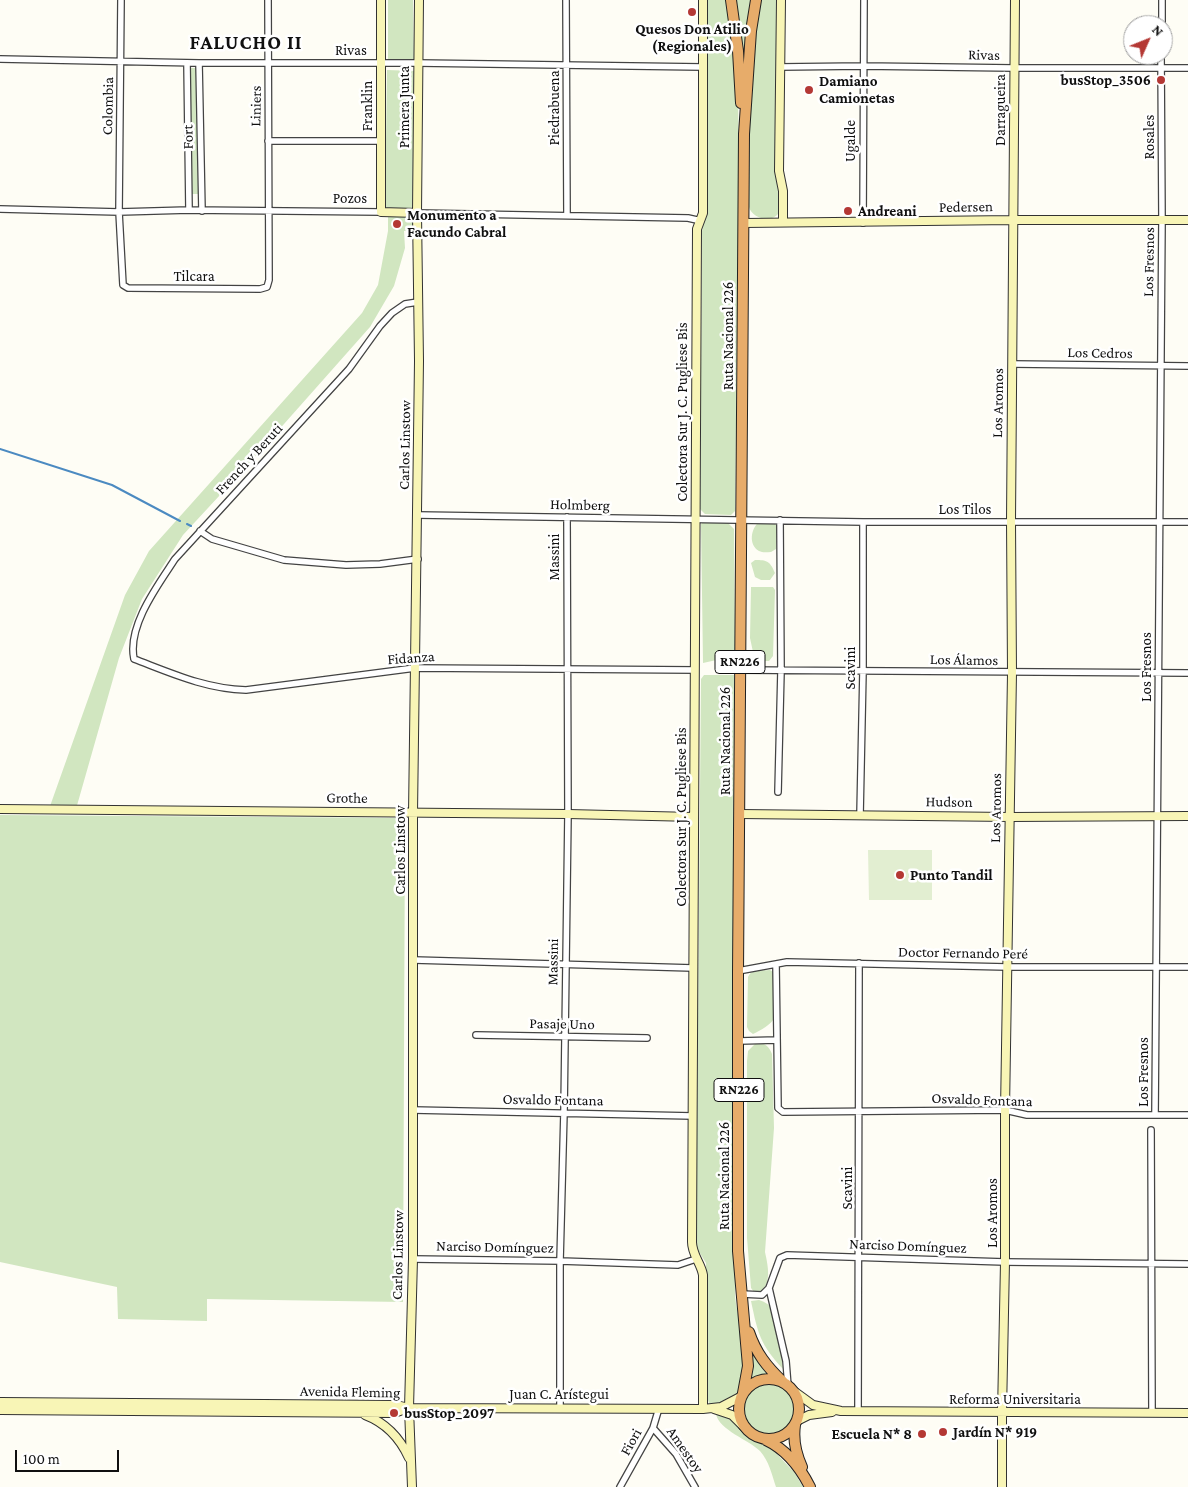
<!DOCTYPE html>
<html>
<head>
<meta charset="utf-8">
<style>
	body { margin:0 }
	#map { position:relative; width:1188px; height:1487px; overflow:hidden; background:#fefdf5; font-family:"Crimson Pro",serif }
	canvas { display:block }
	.north { position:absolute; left:1123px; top:15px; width:50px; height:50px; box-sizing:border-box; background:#fff; border:1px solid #9f9f9f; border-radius:50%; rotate:46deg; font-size:14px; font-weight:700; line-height:20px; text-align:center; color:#101010 }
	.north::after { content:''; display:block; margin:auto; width:18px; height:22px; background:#b43834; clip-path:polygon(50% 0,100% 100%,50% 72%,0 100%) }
	.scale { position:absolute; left:15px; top:1450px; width:104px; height:22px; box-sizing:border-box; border:2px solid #101010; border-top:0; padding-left:6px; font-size:15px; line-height:18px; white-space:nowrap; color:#101010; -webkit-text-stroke:4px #fff; paint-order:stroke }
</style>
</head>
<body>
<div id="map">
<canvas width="1188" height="1487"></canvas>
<div class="north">N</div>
<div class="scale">100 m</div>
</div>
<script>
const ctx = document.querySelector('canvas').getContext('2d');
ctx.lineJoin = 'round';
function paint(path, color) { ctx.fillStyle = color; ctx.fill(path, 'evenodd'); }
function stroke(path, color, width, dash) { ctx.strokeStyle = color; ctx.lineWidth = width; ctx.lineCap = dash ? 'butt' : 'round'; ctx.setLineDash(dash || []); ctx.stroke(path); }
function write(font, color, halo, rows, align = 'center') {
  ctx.font = font + ' "Crimson Pro",serif'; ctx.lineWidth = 5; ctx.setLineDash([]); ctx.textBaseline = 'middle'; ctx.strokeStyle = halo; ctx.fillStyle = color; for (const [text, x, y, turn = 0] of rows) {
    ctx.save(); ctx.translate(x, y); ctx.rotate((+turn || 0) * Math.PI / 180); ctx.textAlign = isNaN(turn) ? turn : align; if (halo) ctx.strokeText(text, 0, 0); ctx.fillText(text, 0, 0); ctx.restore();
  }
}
const green = new Path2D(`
	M388,0H413L414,59H388Z
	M707,0H728L738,102L739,156L735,511L731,515L705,514L700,509L702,231L706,210Z
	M735,0H753L744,89Z
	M759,0H779L776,172L780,210C777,223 753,221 749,207C749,137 750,69 759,0Z
	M191,68H197L198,194H191Z
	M387,70L415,71L413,210H385Z
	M388,215L414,216V231H404L405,248L394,286L370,327L245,468L183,535L142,599L119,658L76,809H49L125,595L149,551L362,313L378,285L388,231Z
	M706,520L726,521L734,529L735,649L730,657L703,663L701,524Z
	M759,522L775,523L777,528L776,549L771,552C767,552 763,553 759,551C748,545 751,528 759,522Z
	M755,560C767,560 770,561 775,573L770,580H761L755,577L751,563Z
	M751,587H773L775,590L773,656L769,661H762L753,652L750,638Z
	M704,675H734L733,1109L735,1295C737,1322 759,1384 728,1401C722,1404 715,1405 709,1403L706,1394V1263L696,1247L701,679Z
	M0,815L405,818L403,1302L207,1299V1321L118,1319L117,1287L0,1262Z
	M770,970L773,972L775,1017C771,1025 761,1030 753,1034L749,1031L747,1027L748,977C752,968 761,971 770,970Z
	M756,1043C765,1043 769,1046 772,1054L774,1128L765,1252C768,1266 772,1283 760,1292H754L751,1288L747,1238V1061L748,1051Z
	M759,1300C765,1302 769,1304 772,1309C778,1323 781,1354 783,1369C760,1344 758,1334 751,1301Z
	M749,1339L768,1373L751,1380L750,1379Z
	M743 1409a26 26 0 1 1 52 0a26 26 0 1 1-52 0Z
	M115,1406L395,1408V1409L115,1408Z
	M716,1414L731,1417L749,1436L774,1451L794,1472L803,1487H776C772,1475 769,1461 760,1451C749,1440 719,1430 716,1414Z`);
const pitch = new Path2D(`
	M868,850H932V900H869Z`);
const stream = new Path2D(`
	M0,449L112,485L180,521
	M187,524L191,526`);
const street = new Path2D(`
	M121,0L119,212L123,285L128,288L260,289L267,287L269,280L268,0
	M566,0L567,215
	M1162,25V0
	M0,59L199,63H418L702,67
	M187,63L189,210
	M199,63L202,211
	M780,67L863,66L1013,68H1188
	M268,141H381
	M0,209L119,212L189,210L381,212
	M417,213L688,218L697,220L699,223
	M863,223L864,0
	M418,302L405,304L392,313L380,326L349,369L175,559C158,585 127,626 134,659C171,673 206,689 246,690L415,668L695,670
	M1013,364L1188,366
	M418,515L863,522H1188
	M200,531L212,539L284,560L346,565L380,564L418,559
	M740,670L1188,673
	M778,792L781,671L780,520
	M860,815L863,671V522
	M414,960L693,968
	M776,964L778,1108L783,1112L1005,1110L1027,1115H1188
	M738,971L787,962L1007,967H1188
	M476,1035L647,1038
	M739,1041L777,1040
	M413,1110L693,1116
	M1155,1115L1162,220L1161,55
	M1151,1130L1152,1412
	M413,1259L560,1261L678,1265L696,1259
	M769,1288L786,1361L788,1386
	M742,1294L762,1295L769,1288L780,1258L787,1255L1005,1262L1188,1264
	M560,1408V1261L564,1112L568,814L567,517
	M858,1412L859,963
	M653,1428L676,1454L695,1487
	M620,1487L653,1428L659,1408`);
const secondary = new Path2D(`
	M381,0V212L417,213
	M703,0V213L697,229L692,1242C692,1255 701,1263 703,1275V1409
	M781,0L779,171L783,191V222
	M744,223L1014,220H1188
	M0,809L568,814L694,817
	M740,814L1010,817L1188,816
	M791,1389L813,1405L841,1411L1188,1413
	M0,1402L396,1405L409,1408L703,1409L721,1407L742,1396
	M714,1409L732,1415L746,1429
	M0,1410L394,1413L409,1408
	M365,1415C386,1423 400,1438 409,1458
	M797,1421L809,1415L832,1412
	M412,1487L409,1408L413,1259V813L419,361L417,213L419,0
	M1002,1487V1413L1005,1262V1110L1012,673L1011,521L1015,0`);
const highway = new Path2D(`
	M731,0L738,51L741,103
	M749,1332C756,1353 767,1367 783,1382
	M739 1409a30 30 0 1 1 60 0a30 30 0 1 1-60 0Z
	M743,1393L748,1366L738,1251V971L744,134L751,31L756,0
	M795,1425C793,1439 796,1454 802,1467
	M766,1440C787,1450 800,1467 810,1487`);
const markers = [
	[692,12,5,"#b43834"],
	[1161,80,5,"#b43834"],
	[809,90,5,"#b43834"],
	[848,211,5,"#b43834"],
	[397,224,5,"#b43834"],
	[900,875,5,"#b43834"],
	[394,1413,5,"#b43834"],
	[943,1432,5,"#b43834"],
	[922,1434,5,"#b43834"]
];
const shields = [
	[740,662,50],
	[739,1090,50]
];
const shieldNames = [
	["RN226",740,662],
	["RN226",739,1090]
];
const poiNames = [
	["Quesos Don Atilio",692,29,"center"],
	["(Regionales)",692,46,"center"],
	["busStop_3506",1151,80,"right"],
	["Damiano",819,81],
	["Camionetas",819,98],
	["Andreani",858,211],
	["Monumento a",407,215],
	["Facundo Cabral",407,232],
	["Punto Tandil",910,875],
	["busStop_2097",404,1413],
	["Jardín N* 919",953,1432],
	["Escuela N* 8",912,1434,"right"]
];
const streetNames = [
	["Rivas",351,50],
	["Rivas",984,55,1],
	["Colombia",108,106,-89],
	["Liniers",256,106,-89],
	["Franklin",367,106,-90],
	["Primera Junta",404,107,-90],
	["Piedrabuena",554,108,-90],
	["Darragueira",1000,110,-90],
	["Fort",188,137,-91],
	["Rosales",1149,137,-90],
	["Ugalde",850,141,-90],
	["Pozos",350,198],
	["Pedersen",966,207,-1],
	["Los Fresnos",1149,262,-89],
	["Tilcara",194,276],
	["Ruta Nacional 226",728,336,-90],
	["Los Cedros",1100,353,1],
	["Los Aromos",998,403,-89],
	["Colectora Sur J. C. Pugliese Bis",682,412,-90],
	["Carlos Linstow",405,445,-89],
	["French y Beruti",249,459,-47],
	["Holmberg",580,505,1],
	["Los Tilos",965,509],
	["Massini",554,557,-90],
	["Fidanza",411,658,-4],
	["Los Álamos",964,660,1],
	["Los Fresnos",1146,667,-90],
	["Scavini",850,668,-90],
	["Ruta Nacional 226",725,741,-90],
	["Grothe",347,798,1],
	["Hudson",949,802,1],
	["Los Aromos",996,808,-89],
	["Colectora Sur J. C. Pugliese Bis",681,817,-90],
	["Carlos Linstow",400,850,-90],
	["Doctor Fernando Peré",963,953,1],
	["Massini",553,962,-89],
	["Pasaje Uno",562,1024,1],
	["Los Fresnos",1143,1072,-90],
	["Osvaldo Fontana",553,1100,1],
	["Osvaldo Fontana",982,1100,2],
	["Ruta Nacional 226",724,1176,-90],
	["Scavini",847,1188,-90],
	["Los Aromos",992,1213,-90],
	["Narciso Domínguez",908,1246,2],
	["Narciso Domínguez",495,1247,1],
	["Carlos Linstow",398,1255,-89],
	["Avenida Fleming",350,1392,1],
	["Juan C. Arístegui",559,1394],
	["Reforma Universitaria",1015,1399],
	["Fiori",631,1442,-61],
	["Amestoy",685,1450,55]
];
const districtNames = [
	["FALUCHO II",246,43]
];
paint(green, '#d1e6c0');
paint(pitch, '#e2eed1');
stroke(stream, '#4b8ac1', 2);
stroke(street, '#434343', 8);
stroke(secondary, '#323232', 10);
stroke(highway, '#212121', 12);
stroke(street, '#fff', 5.5);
stroke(secondary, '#f8f5b6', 8);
stroke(highway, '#e7ac6a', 10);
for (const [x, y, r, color] of markers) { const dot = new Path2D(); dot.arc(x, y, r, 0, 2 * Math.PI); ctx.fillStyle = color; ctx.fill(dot); stroke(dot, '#fff', 2); }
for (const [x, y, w] of shields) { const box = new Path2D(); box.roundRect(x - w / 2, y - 11.5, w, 23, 4); ctx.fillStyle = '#fff'; ctx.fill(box); stroke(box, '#101010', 1); }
write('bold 14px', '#101010', null, shieldNames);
write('bold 15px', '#101010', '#fff', poiNames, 'left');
write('15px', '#101010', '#fff', streetNames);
ctx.letterSpacing = '1px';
write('bold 20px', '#101010', '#fff', districtNames);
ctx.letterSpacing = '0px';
</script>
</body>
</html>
